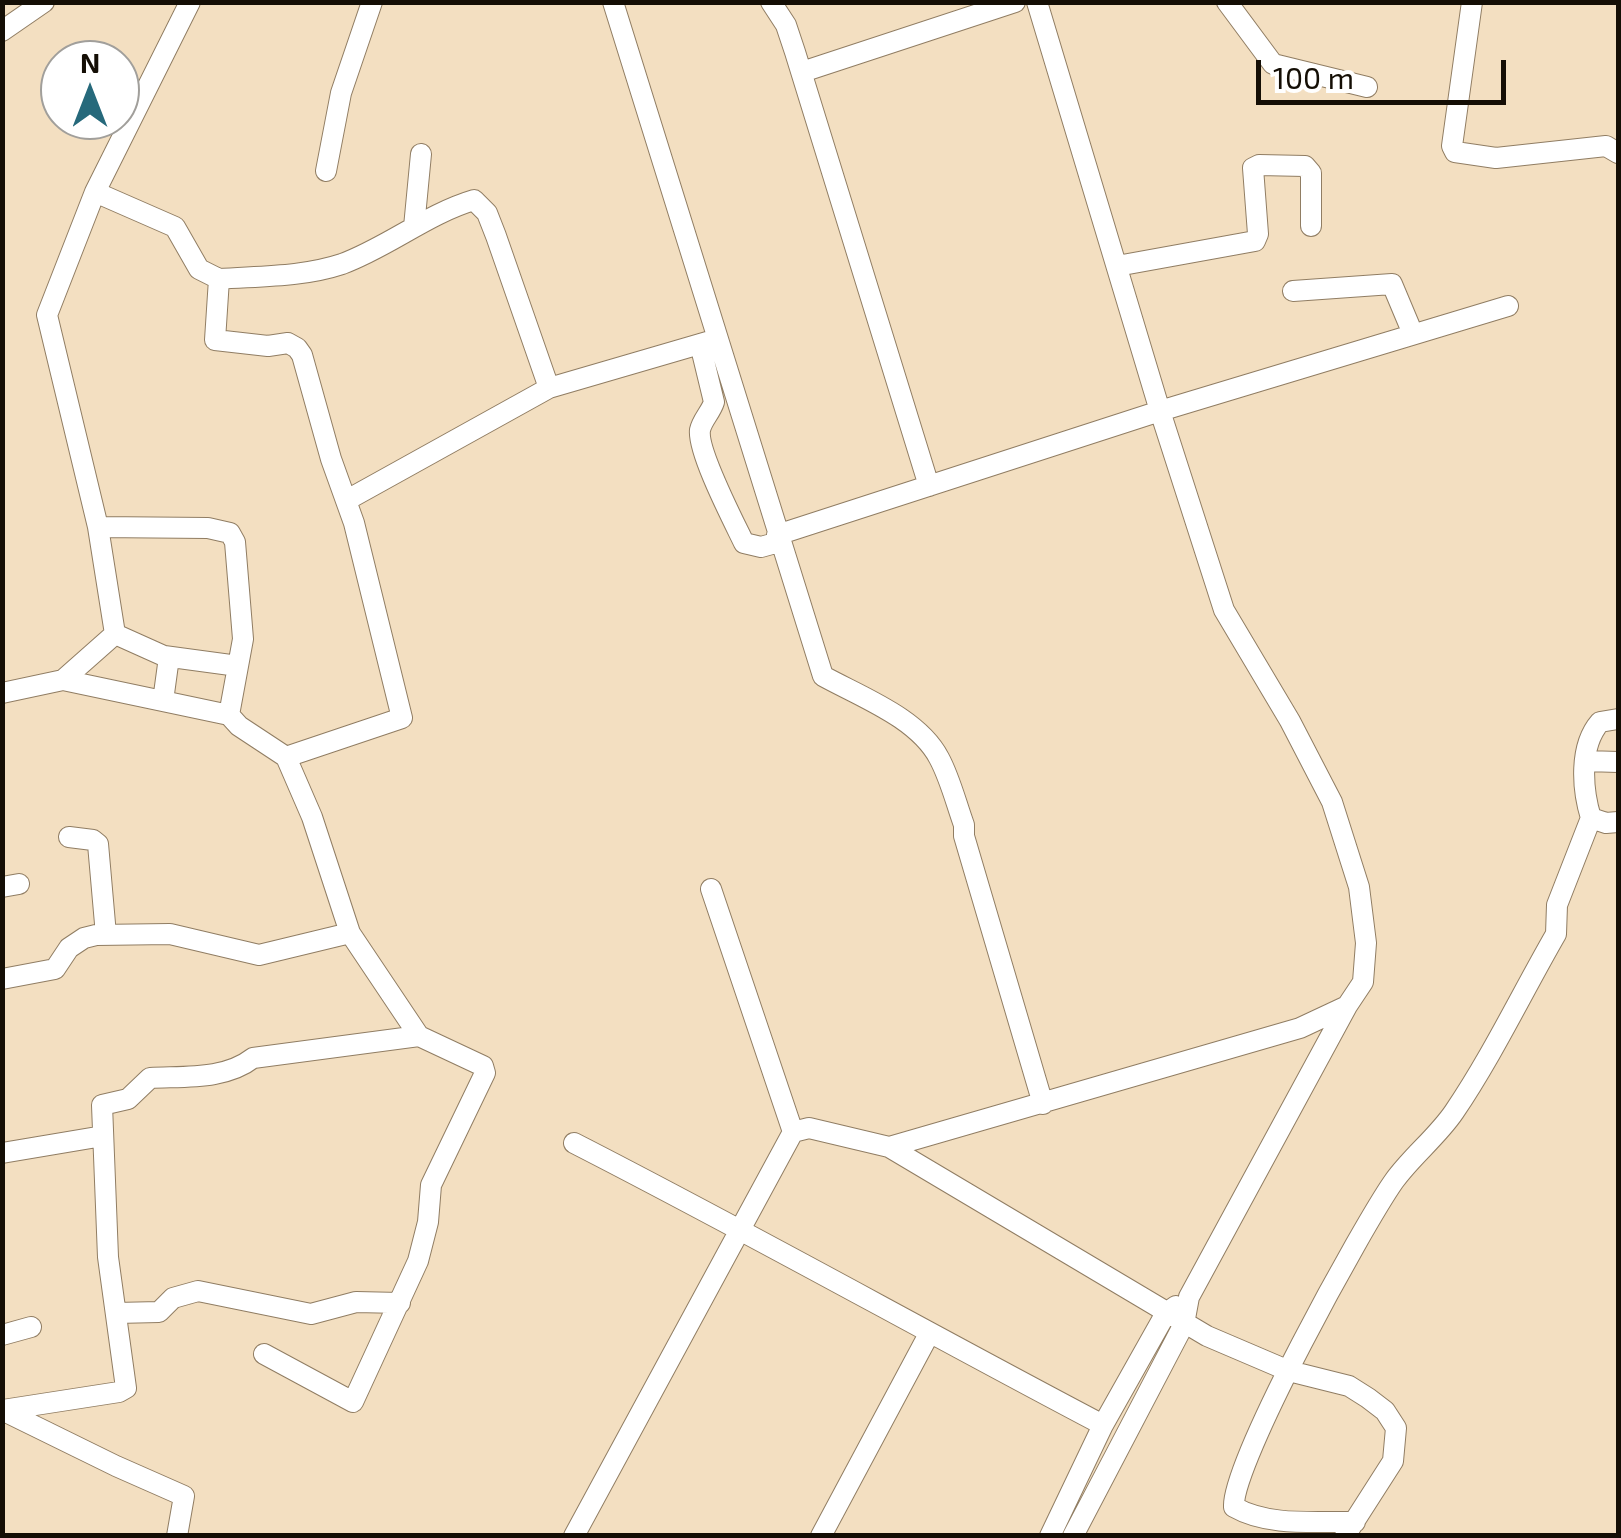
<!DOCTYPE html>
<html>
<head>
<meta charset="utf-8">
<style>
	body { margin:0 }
	#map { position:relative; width:1621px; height:1538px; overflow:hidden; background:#f3dfc1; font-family:"Exo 2",sans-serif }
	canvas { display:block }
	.frame { position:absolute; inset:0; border:5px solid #140e05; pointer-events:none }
	.north { position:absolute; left:40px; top:40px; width:100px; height:100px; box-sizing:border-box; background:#fff; border:2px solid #a19f9b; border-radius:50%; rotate:0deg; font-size:28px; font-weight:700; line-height:40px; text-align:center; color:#140e05 }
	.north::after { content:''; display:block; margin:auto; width:35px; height:45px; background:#26697b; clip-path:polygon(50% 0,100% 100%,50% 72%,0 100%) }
	.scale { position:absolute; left:1256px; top:60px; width:250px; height:45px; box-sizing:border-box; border:5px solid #140e05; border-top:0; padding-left:12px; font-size:30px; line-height:35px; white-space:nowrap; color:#140e05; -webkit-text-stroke:8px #fff; paint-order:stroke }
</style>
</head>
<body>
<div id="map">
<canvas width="1621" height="1538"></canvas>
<div class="frame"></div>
<div class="north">N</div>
<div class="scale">100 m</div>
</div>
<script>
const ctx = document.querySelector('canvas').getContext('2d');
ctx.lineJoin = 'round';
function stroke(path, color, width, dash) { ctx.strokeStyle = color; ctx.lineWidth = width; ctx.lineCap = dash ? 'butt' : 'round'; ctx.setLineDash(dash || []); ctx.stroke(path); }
const minor = new Path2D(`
	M613,2L823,676C861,697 918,718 939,758C950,778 956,803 964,825V836L1043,1104
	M771,2L786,25L795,52L929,486
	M1227,2L1273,64L1367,87
	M1472,2L1452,146L1455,152L1496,158L1606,146L1618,153
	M2,31L44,2
	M802,72L1015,2
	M326,171L341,93L372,2
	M95,192L175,227L199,269L219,279L215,340L268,346L288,343L297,348L302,355L331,459L354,523L402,718L286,757
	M414,227L421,154
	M1117,266L1255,241L1258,234L1253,168L1259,165L1305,166L1311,173V226
	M219,279C260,276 303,277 342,264C388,247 427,214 474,200L487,213L496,236L549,388
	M1293,291L1392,284L1413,334
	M700,344L714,402C711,412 702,420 700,430C697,451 734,522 744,543L761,547L779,542
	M347,500L549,388L717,339
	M98,527L208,528L230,533L235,542L243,639L229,715
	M777,535L1160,411L1508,306
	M115,634L164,656L238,666
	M63,680L229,715L239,726L286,757L312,817L350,933L419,1036L483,1066L485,1073L431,1185L428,1222L418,1261L353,1402L264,1354
	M2,693L63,680L115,634L98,527L47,315L95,192L190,2
	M163,701L169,657
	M1618,719L1600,722C1579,746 1582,789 1591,818L1606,823L1618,822
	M1586,761L1618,762
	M69,837L93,840L98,844L106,935
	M2,887L19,884
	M711,889L793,1132
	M2,979L55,969L69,948L84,938L96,935L170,934L259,955L350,933
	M574,1143C752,1234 926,1332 1103,1425
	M889,1147L1300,1028L1347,1006L1363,982L1366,943L1359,887L1332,802L1290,721L1224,610L1160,411L1037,2
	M2,1153L103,1136
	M116,1313L159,1312L173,1298L198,1291L311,1314L356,1302L400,1303
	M2,1335L31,1327
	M2,1410L116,1466L184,1496L177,1536
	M3,1410L119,1392L126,1388L108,1257L102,1105L128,1099L150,1078C184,1076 225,1080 253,1058L419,1036
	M1355,1522C1316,1521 1269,1527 1234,1507C1231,1464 1363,1225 1394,1181C1412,1156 1437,1137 1454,1112C1492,1056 1522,993 1556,934L1557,905L1591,818
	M574,1536L793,1132L809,1128L889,1147L1207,1336L1289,1371L1349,1386L1368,1398L1385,1411L1396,1428L1393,1461L1345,1536
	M821,1536L929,1334
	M1050,1536L1103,1425L1166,1313L1176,1306
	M1073,1536L1184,1324L1189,1297L1347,1006`);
stroke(minor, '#907d63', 22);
stroke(minor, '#fff', 20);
</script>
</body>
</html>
